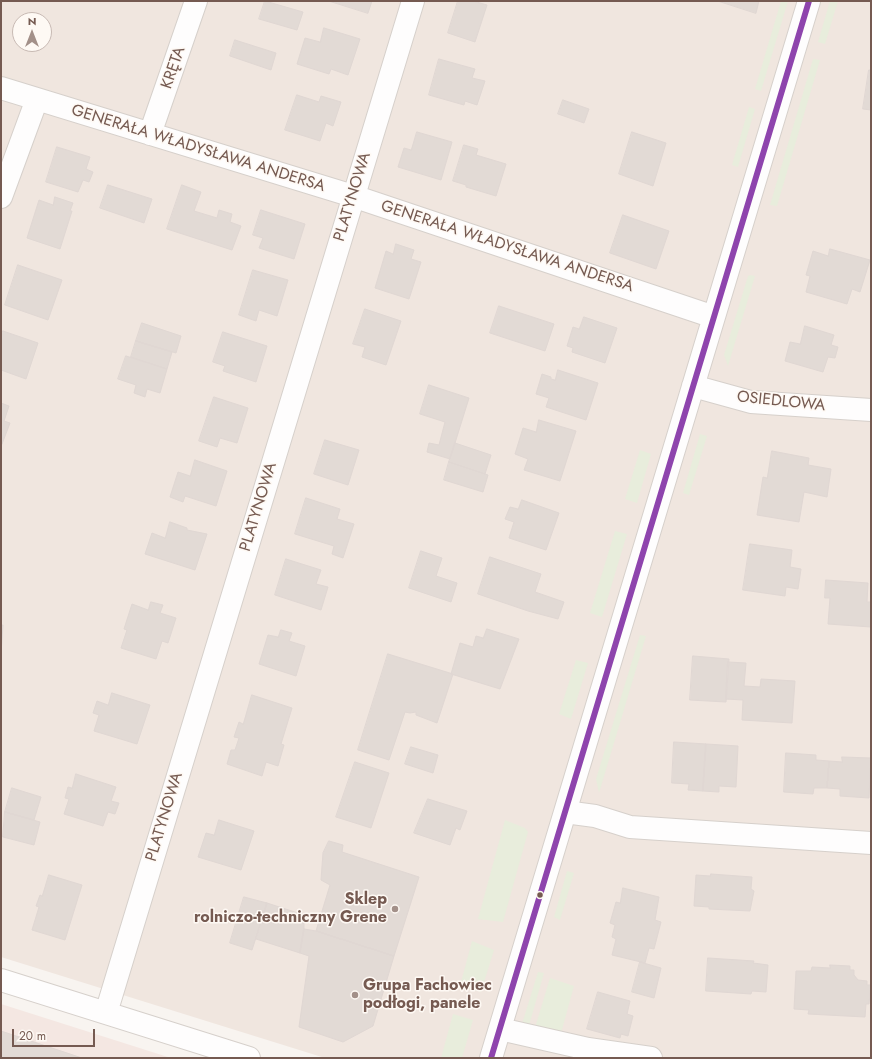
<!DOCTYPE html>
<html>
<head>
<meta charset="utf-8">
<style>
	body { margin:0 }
	#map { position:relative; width:872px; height:1059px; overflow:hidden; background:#f8f4f0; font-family:Jost,sans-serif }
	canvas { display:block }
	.frame { position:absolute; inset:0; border:2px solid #755a51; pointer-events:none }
	.north { position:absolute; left:12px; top:12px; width:40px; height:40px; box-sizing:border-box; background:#fef9f4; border:1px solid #c7b9b3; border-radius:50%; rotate:0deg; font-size:11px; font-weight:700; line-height:16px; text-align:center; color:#755a51 }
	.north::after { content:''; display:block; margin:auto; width:14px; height:18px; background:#a39089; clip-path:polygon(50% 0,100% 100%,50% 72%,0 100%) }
	.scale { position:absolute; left:12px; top:1029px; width:83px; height:18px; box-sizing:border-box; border:2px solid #755a51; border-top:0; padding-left:5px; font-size:12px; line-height:14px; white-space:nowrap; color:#755a51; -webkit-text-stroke:3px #fef9f4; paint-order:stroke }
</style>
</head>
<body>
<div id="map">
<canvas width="872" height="1059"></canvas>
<div class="frame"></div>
<div class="north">N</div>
<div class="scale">20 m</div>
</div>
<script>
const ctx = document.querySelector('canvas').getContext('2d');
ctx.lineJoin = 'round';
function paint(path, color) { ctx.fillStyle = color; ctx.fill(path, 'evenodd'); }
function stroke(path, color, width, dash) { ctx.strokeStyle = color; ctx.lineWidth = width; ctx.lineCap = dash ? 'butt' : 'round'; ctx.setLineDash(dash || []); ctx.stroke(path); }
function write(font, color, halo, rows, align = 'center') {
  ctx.font = font + ' Jost,sans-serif'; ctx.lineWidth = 3; ctx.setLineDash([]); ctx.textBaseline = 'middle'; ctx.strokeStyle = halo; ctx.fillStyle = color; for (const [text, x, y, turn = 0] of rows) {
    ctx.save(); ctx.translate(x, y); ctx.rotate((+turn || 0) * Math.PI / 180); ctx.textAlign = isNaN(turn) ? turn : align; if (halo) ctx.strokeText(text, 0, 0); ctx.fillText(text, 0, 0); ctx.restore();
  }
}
const residential = new Path2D(`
	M1,1H871V1058H325L1,957ZM20,20H44V44H20Z`);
const commercial = new Path2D(`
	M1,1004L171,1058H1Z`);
const green = new Path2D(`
	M781,1H788L761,91L755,89Z
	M830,1H838L825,44L818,42Z
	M813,59L820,60L777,206L770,205Z
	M749,107L755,109L738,167L732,165Z
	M750,275L755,276L728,366L724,355L748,276Z
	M700,434L707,436L689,495L683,493Z
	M640,450L651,454L637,503L625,499Z
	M615,531L627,534L602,617L590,613Z
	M640,635L646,636L599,793L596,779Z
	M576,660L588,663L571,719L559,714Z
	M505,820L525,828L528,832L503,922L478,919Z
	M567,871L574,873L560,920L554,917Z
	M472,941L494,950L481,992L460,986Z
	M538,972L544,973L528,1029L521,1027Z
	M550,978L574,986L560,1037L534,1031Z
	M453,1014L473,1020L462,1058H441Z`);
const building = new Path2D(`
	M265,1L303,12L297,30L259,19Z
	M329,1H372L368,13Z
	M458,1H473L487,5L475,42L448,33Z
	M718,1H759L756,13Z
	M324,28L360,39L348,75L331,69L329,74L297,64L305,38L320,42Z
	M235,40L276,53L271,70L230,56Z
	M439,59L475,69L472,78L485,81L477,105L465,101L464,105L429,95Z
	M869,70H871V110L863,109Z
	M297,95L319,102L321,96L341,102L333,126L326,123L320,141L285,130Z
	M563,100L589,109L584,123L558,114Z
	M417,132L452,142L441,180L398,167L404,148L411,150Z
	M632,132L666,143L653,186L619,174Z
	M464,145L478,149L476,155L506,164L496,196L466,187V185L453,181Z
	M57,147L90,157L86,169L93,172L89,182L83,180L78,192L46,182Z
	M108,185L152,199L144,223L100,208Z
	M182,185L201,192L194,211L217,218L219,210L232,214L230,222L241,226L232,250L167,229Z
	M55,197L73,203L70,211H72L60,249L27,238L39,200L53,205Z
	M261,210L305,224L294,259L259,248L263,238L253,235Z
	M623,215L669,231L656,269L610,253Z
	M396,244L414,250L411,259L421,262L409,299L375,288L386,251L393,254Z
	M830,249L870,260L860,292L852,289L847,304L806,292L810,276L806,275L813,251L828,256Z
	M18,265L62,280L48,320L5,305Z
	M253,270L288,280L277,316L259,310L256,321L239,315Z
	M499,306L554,324L545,351L490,333Z
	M365,309L401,321L386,365L362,357L365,347L353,344Z
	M584,317L617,328L605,363L572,352L573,348L567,346L573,327L579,329Z
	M142,323L181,336L176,353L136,341Z
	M805,326L834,335L831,345L838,347L835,358L828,357L823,372L785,361L790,342L800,344Z
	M3,331L38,343L26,379L1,370V337Z
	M223,332L267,346L256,382L223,371L225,366L213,362Z
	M136,341L172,352L167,369L131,357Z
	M126,356L167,369L160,393L147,389L145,397L134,393L136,385L118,379Z
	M558,370L598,383L586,420L546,407L549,398L536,394L542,374L551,377V379L555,380Z
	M429,385L469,398L450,459L427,452L429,443L439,445L445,422L420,414Z
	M214,397L248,408L237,443L220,438L217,447L199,441Z
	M1,403L9,406L4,421L10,423L2,444Z
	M539,420L576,431L560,481L524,470L528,459L515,454L523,428L536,432Z
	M325,440L359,450L348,485L314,474Z
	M455,443L491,455L485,474L449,462Z
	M772,451L809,458L808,465L831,469L827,497L804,492L799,522L757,515L763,477L767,478Z
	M195,460L227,471L216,506L185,496L183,502L170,497L178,472L190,476Z
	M449,462L488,475L483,492L444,480Z
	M306,498L340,509L337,519L354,524L343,558L332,554L334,546L295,534Z
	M522,500L559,513L546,550L509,538L514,522L505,519L510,507L518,509Z
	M170,522L187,528V530L207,534L195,570L145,554L152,533L165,538Z
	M750,544L792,550L790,567L801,569L798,589L786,587L785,596L743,590Z
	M421,551L442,558L436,576L457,583L451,602L409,588Z
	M490,557L541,574L535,592L564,602L558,619L528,611L478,594Z
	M286,559L321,570L316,584L328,587L321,610L275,595Z
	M826,580L868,583L867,602H871V627L828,624L830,598H825Z
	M151,602L163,605L160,613L176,618L168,643L162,641L156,659L121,648L127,630L124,629L132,604L148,610Z
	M1,625H3L1,654Z
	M487,629L519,639L500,689L451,674L460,643L473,647L476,636L483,638Z
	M281,630L292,633L289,641L305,646L296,676L259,664L268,635L278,637Z
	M388,654L453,674L437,723L416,715V712L410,713L405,712L389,760L358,750Z
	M693,656L729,659L726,702L690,700Z
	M728,662L746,663L744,686L760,687L761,679L795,681L792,723L742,720L743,700L726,699Z
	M112,693L150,705L137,744L94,731L99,715L93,713L97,701L108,705Z
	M252,695L292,708L281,744L284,745L278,766L266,762L262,776L227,764L231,750H235L239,738L234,737L239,722L243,724Z
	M674,742L706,744L703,791L688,790L689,784L672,783Z
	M706,744L738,746L736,787L719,786V792L703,791Z
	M411,747L438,755L433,773L405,764Z
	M786,753L816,755V760L829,761L827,788H814L813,794L784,792Z
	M842,757L871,758L869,798L840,796V789L827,788L829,761L842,762Z
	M355,762L389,773L371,828L336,817Z
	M76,774L116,787L111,801L119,803L115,814L108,812L103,826L64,814L69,799L65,798L68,787L72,788Z
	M12,788L41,797L34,820L5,812Z
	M428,799L467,811L460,830L456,828L450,845L414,833Z
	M5,812L40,822L34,845L3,837Z
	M219,820L254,831L241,870L198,857L206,833L214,835Z
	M329,841L343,845L342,852L419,877L394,956L316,931L330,885L321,880L323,853Z
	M711,874L752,877L751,889L754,891L750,911L709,909V907L694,906L696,875L710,876Z
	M49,875L82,885L65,940L32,930L39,907L36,906L40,895L42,896Z
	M623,888L659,897L655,920L661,922L654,949L649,948L645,963L612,955L616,939L612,937L615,925L610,923L616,902L620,903Z
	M244,897L267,903L252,950L230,943Z
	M267,903L304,915V929L300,953L256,939Z
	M304,929L316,931L394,956L373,1026L343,1042L299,1027L309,956L300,953Z
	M708,958L754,961L753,963L768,965L766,992L752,991L751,994L706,991Z
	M640,962L661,968L654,998L632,992Z
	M830,965L850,966V970H854V975L858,980L867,981V985H871L869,1004H866L865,1017L808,1014L809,1010L794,1009L796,971H811L812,967L830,968Z
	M598,992L630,1001L627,1014L633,1016L628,1036L621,1034L620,1038L587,1029Z
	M1,1031L82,1058H1Z`);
const minor = new Path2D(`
	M1,88L353,196L714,317
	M150,134L196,1
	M1,197L37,99
	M693,386L751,402L871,410
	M565,812L595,816L630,827L871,843
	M1,980L249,1058
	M106,1013L413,1
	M500,1029L588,1049L651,1058
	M491,1058L809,1`);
const bus1 = new Path2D(`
	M491,1058L809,1`);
const markers = [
	[540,895,3.5,"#755a51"],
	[395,909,4,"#a39089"],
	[355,995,4,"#a39089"]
];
const streetNames = [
	["KRĘTA",174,68,-71],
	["GENERAŁA WŁADYSŁAWA ANDERSA",198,149,17],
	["PLATYNOWA",353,197,-73],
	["GENERAŁA WŁADYSŁAWA ANDERSA",507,247,18],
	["OSIEDLOWA",781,402,6],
	["PLATYNOWA",259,507,-73],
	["PLATYNOWA",165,817,-73]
];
const poiNames = [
	["Sklep",387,900],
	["rolniczo-techniczny Grene",387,918],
	["Grupa Fachowiec",363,986,"left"],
	["podłogi, panele",363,1004,"left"]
];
paint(residential, '#f0e6df');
paint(commercial, '#f4e7e2');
paint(green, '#e8eddc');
paint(building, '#e2dad5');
stroke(building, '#e0d7d3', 1);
stroke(minor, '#d6d0cb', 24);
stroke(minor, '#fefdfd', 22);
stroke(bus1, '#8e44ad', 6);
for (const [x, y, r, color] of markers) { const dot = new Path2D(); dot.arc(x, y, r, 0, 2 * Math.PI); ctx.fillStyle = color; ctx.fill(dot); stroke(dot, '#fef9f4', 1.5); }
write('16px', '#755a51', '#fef9f4', streetNames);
write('bold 16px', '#755a51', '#fef9f4', poiNames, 'right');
</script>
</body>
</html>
